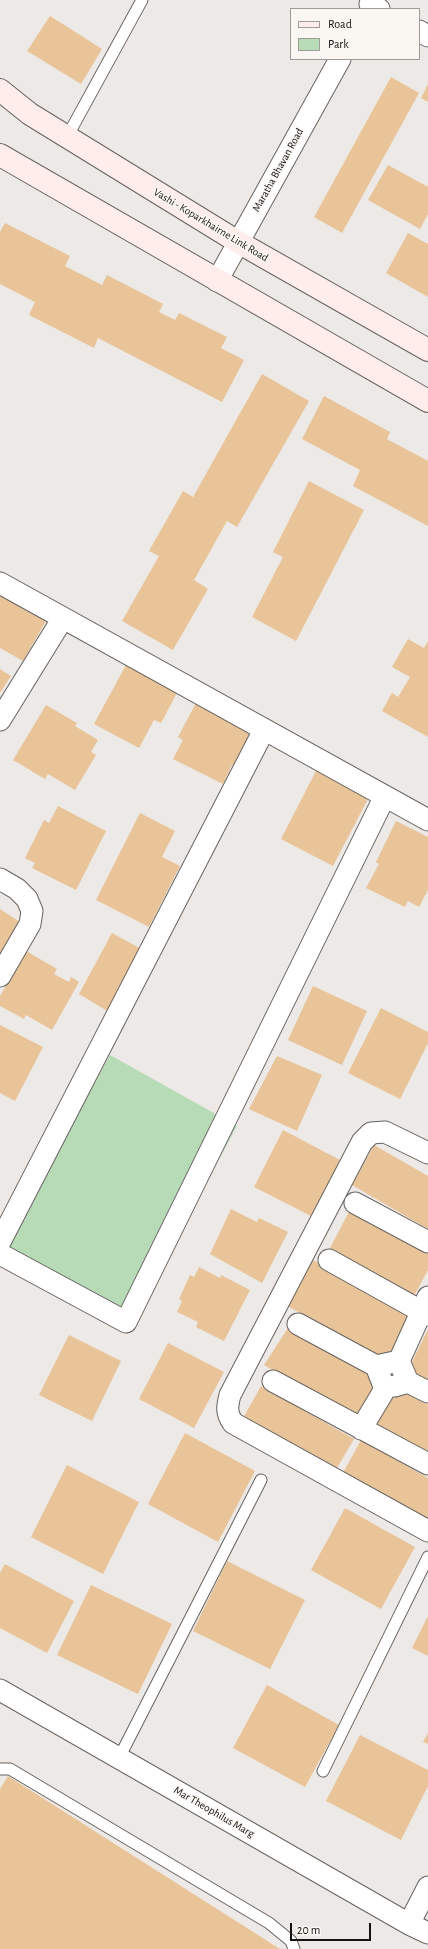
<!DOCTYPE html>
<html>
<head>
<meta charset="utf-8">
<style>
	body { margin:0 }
	#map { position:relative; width:428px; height:1949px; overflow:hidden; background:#ede9e6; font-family:"Alegreya Sans",sans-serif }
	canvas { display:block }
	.legend { position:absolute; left:290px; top:8px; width:130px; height:52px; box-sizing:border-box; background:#faf7f3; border:1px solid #9e9b99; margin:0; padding:5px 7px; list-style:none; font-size:12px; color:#131211 }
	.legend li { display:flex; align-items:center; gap:8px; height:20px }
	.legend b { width:20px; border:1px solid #9e9b99 }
	.scale { position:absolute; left:290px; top:1923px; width:81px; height:18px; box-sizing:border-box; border:2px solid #131211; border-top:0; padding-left:5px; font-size:12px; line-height:14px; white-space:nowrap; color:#131211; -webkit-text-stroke:3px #faf7f3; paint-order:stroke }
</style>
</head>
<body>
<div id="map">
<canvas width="428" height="1949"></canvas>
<ul class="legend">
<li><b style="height:5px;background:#ffedec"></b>Road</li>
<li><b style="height:11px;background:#b7dab7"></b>Park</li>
</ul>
<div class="scale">20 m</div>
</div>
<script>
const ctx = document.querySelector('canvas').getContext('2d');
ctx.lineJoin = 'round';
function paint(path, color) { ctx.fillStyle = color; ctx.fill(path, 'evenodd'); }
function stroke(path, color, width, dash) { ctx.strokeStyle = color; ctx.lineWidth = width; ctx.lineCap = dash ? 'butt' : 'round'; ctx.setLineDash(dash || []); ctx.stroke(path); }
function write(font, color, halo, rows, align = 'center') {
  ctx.font = font + ' "Alegreya Sans",sans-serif'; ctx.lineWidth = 3; ctx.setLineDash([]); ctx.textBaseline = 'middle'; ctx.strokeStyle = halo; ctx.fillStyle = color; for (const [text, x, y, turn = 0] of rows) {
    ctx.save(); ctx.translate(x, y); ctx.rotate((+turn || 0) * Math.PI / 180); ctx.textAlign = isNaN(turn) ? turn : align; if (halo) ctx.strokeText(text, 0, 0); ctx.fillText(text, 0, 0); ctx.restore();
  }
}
const green = new Path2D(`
	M110,1055L237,1126L131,1320L4,1249Z`);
const building = new Path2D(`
	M50,16L102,49L81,84L27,51Z
	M391,77L419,93L342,233L314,217Z
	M428,84V102L421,98Z
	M388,165L428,187V214L420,229L368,200Z
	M5,223L70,256L65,266L102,285L107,275L163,304L159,312L175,320L179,313L227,337L221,348L244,360L222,402L98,338L94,348L29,315L35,302L0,284V232Z
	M408,233L428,244V297L386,273Z
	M262,374L309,401L237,527L227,521L194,580L208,589L173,650L122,621L159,556L149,551L183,491L193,497Z
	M324,396L390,432L387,439L428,461V526L353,486L360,470L302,439Z
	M309,481L364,510L296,641L252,617L283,557L273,552Z
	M0,592L47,619L23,661L0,648Z
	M408,639L424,648L428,641V737L382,711L392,693L398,697L410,677L392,667Z
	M127,663L178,691L161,723L154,720L139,748L94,724Z
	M0,669L11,676L0,693Z
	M196,703L252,732L235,767L232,765L223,784L173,759L183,740L178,737Z
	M46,705L77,723L75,726L98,740L91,752L96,755L75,790L48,774L45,779L13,760Z
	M317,769L369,797L333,866L281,839Z
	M58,806L106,831L76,890L32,868L35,863L25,858L44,820L49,823Z
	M140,813L175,831L162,857L180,866L149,927L96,900Z
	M396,821L428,837V890L419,907L408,901L405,907L366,888L379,864L376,862Z
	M0,909L23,924L0,958Z
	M112,933L143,950L109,1012L79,994Z
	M26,951L57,969L54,974L69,982L71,977L79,982L52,1030L26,1015L24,1019L0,1006V996Z
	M313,986L367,1011L342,1065L288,1040Z
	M381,1008L428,1032V1043L400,1099L348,1073Z
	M0,1025L43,1047L15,1101L0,1093Z
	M277,1056L322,1075L297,1131L249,1109Z
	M283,1130L340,1160L311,1216L254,1187Z
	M374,1145L428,1176V1229L352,1185Z
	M231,1209L257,1222L259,1218L288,1232L262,1283L210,1254Z
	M350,1210L428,1252V1270L414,1296L329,1250Z
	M313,1260L413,1313L389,1361L287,1306Z
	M199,1267L220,1278L221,1275L250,1290L224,1341L196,1327L198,1322L177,1312L182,1301L179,1299L190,1275L194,1277Z
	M288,1328L380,1381L359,1421L264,1365Z
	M428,1329V1380L408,1370Z
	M69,1335L121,1361L92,1421L39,1395Z
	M168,1343L224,1372L194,1428L139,1399Z
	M261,1386L354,1439L334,1473L242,1420Z
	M395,1387L428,1405V1458L373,1429Z
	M185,1433L255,1471L218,1542L148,1504Z
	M361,1440L428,1478V1522L343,1473Z
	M67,1465L139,1502L103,1574L31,1537Z
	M345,1508L415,1547L381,1609L311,1570Z
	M227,1561L305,1600L270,1669L193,1631Z
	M5,1564L74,1601L47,1653L0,1628V1573Z
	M91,1585L172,1624L138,1694L57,1655Z
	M428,1616V1656L412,1648Z
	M267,1685L339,1725L305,1787L233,1748Z
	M428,1733V1744L423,1742Z
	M360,1735L428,1770V1786L401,1840L326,1801Z
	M8,1776L280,1949H0V1789Z`);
const lane = new Path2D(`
	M67,137L142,0
	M119,1758L261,1480
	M0,1769H10L269,1923L291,1941L294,1949
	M323,1771L428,1557`);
const street = new Path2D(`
	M370,4L379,9
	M419,31L428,36
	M217,281L340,59
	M0,583L428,820
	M0,720L63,618
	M0,879L17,889L27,899L32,911L30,924L0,976
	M428,1153L385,1132L371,1133L362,1142L230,1395C227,1407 226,1413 233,1423L428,1531
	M355,1203L428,1242
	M0,1242L264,730
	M0,1254L126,1322L385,796
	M329,1260L428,1315
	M298,1324L376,1366L399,1361
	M273,1381L428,1464
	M408,1382L399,1361L428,1297
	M395,1386L408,1382L428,1392
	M361,1429L385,1389L376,1366
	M0,1690L409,1924L428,1933
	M409,1924L428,1887`);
const secondary = new Path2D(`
	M0,90L30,114L238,242L428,350
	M0,155L428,401`);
const streetNames = [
	["Maratha Bhavan Road",278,170,-61],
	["Vashi - Koparkhairne Link Road",211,225,31],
	["Mar Theophilus Marg",214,1812,30]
];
paint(green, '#b7dab7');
paint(building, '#e8c498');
stroke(lane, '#666360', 13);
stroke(street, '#666360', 23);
stroke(secondary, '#666360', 24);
stroke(lane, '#fff', 11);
stroke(street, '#fff', 21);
stroke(secondary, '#ffedec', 22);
write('11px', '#131211', '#faf7f3', streetNames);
</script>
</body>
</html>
